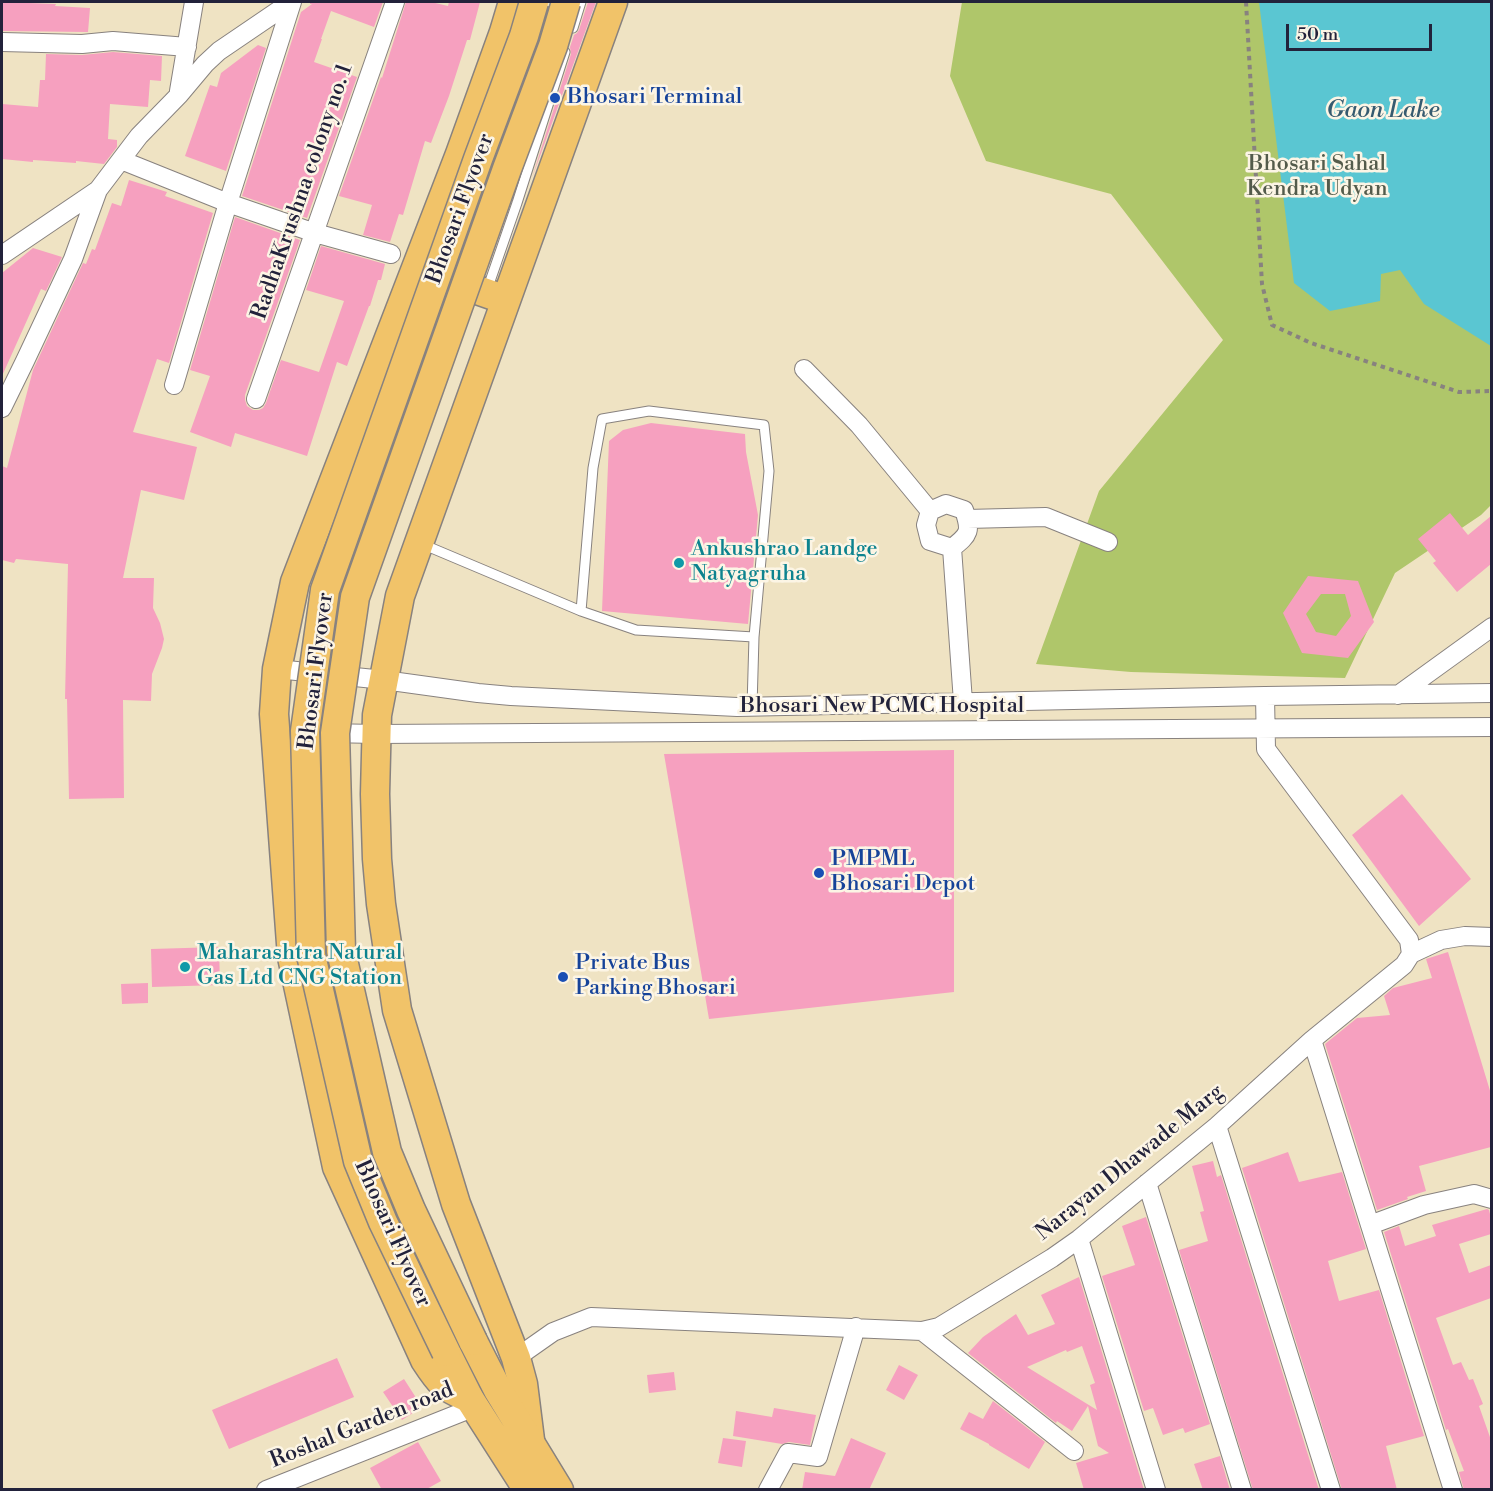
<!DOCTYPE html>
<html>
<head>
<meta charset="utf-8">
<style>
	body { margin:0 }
	#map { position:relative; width:1493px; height:1491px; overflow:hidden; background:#efe3c3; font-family:"Libre Bodoni",serif }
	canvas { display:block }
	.frame { position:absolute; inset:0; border:3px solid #22223b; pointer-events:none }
	.scale { position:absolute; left:1286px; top:24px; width:146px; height:27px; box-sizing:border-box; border:3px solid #22223b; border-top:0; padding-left:8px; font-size:18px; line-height:21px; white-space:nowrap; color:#22223b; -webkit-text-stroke:4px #fcf5e5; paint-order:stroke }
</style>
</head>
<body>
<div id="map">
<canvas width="1493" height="1491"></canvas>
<div class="frame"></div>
<div class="scale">50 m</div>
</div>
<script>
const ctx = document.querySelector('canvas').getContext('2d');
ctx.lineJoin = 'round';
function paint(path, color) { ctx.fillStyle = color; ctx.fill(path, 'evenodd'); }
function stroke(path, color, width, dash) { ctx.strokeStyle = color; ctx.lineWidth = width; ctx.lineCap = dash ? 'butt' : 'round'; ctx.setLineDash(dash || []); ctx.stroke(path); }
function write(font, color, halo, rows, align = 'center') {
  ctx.font = font + ' "Libre Bodoni",serif'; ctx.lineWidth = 5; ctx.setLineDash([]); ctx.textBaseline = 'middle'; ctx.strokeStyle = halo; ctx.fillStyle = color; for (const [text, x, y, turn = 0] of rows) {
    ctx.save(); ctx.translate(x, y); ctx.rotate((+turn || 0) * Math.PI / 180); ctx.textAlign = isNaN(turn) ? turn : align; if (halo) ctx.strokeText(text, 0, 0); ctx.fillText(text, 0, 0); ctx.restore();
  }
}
const green = new Path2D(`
	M962,2H1491V505L1481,515L1395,573L1345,678L1131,672L1036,664L1099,491L1223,340L1111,194L986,161L950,76Z`);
const water = new Path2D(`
	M1259,2H1491V346L1424,304L1400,270L1381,274L1380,301L1330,311L1294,283Z`);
const building = new Path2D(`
	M2,2L56,4L55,6L90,8L88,32L2,31Z
	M310,2H383L374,27L331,11L321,39H322L314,62L357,77L307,218L242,196L301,12L312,4H310Z
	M406,2H431L448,6L449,2H480L470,40H467L449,96L431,143L425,141L403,215L399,214L390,242L363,235L372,205L339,196L381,77L382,78Z
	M588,2H596L532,178L571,54L570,47L574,35L577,33L579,30Z
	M258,45L266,48L226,171L185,156L210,85L217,87L221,73Z
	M113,52L162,56L161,81L150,80L148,107L110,104L108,139L117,140V147L104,164L76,161V163L33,160V162L2,159V104L38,107L40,80H45L46,54L82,55Z
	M129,180L167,192L165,196L213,213L169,363L157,359L133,432L197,447L184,500L141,490L123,578H154L153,608L160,623L164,639L162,648L152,674L151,701L123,700L124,798L69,799L67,699H65L68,564L16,559L14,563L2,560V466L7,468L33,370L83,263L86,264L92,249L95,250L112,203L121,206Z
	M235,217L300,240L245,395V400L247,406L253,410H259L263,408L266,403L281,360L319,372L344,301L306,290L321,246L385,264L381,280H378L370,306H369L347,366L337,362L307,456L235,433L231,447L190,432L210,376L190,370Z
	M33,248L62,257L46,291L41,289L2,376V273Z
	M651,423L745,434L746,452L758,515L748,624L602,611L609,441L623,430Z
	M1450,513L1468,535L1491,516V564L1457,592L1433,563L1436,561L1418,539Z
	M1308,576L1358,581L1374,622L1348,658L1302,653L1283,613ZM1321,594H1345L1351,616L1336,636L1316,632L1306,614Z
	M954,750V992L709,1019L664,754Z
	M1402,794L1471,879L1419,926L1352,835Z
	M219,947L220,985L152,987L151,949Z
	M1448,952L1491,1094V1147L1419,1166L1426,1191L1407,1197L1408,1199L1377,1210L1325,1044L1357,1018L1390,1015L1384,996L1393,988L1432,978L1426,959Z
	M148,983V1003L122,1004L121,984Z
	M1288,1152L1299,1182L1342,1172L1366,1249L1328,1261L1339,1301L1379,1290L1424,1436L1386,1446L1397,1490H1342L1242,1168Z
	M1213,1161L1217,1177L1221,1175L1319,1490H1253L1179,1250L1208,1241L1200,1212L1204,1211L1192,1166Z
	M1487,1209L1489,1210L1491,1218V1234L1459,1244L1469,1273L1491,1265V1298L1436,1318L1453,1365L1461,1362L1469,1380L1473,1379L1483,1404L1479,1406L1491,1440V1490H1464L1459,1472L1464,1471L1448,1429L1446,1430L1384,1232L1399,1226L1405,1246L1436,1236L1432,1225Z
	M1146,1217L1210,1424L1185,1433L1183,1428L1163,1435L1153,1408L1144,1411L1102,1276L1135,1265L1122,1226Z
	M1079,1277L1144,1490H1084L1076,1463L1109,1453L1098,1446L1088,1406L1072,1431L1057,1421L1056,1423L968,1353L983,1337L1016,1314L1028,1335L1055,1324L1041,1295ZM1082,1346L1095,1383L1090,1385L1097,1410L1027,1367L1066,1350L1067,1352Z
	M337,1358L354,1397L229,1449L212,1410Z
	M899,1365L918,1375L904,1400L886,1390Z
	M674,1372L676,1390L649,1393L647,1375Z
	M404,1379L422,1407L402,1420L383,1392Z
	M993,1401L1045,1442L1029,1469L989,1445V1444L960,1429L969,1412L983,1419Z
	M774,1408L816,1415L810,1445L789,1442L782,1444L733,1436L736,1411L772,1417Z
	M723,1438L746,1441L742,1467L718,1463Z
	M851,1438L886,1453L869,1490H802L805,1472L835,1476Z
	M418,1442L441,1481L425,1490H382L370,1468Z
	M1220,1456L1230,1490H1203L1194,1464Z`);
const path = new Path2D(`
	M1246,2L1262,284L1272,325L1311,343L1459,392L1492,391`);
const service = new Path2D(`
	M573,28L581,2
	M487,290L517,203L565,52
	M649,411L764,425L769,471L754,637L636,630L581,611L593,468L602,419Z
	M422,544L581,611
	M752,707L754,637`);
const minor = new Path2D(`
	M2,42L82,44L113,41L187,47
	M179,91L194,2
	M121,160L228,203L315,233L391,254
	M2,255L98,190L139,136L179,95L205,64L219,51L291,2
	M804,369L859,425L930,511
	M174,385L228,203L292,2
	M256,399L395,2
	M2,408L25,361L73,259L98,190
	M946,504L964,510C971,531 970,534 952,548L930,541L926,525L930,511Z
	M967,519L1046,517L1108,542
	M952,548L963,702
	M277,669L384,680L478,693L511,696L737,707L1265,696L1492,693
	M1398,695L1492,627
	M1265,696L1266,749L1409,940L1411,954
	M326,733L377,734L1492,727
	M1312,1040L1453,1490
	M1217,1126L1331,1490
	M1147,1183L1242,1490
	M1370,1225L1424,1205L1474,1194L1492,1199
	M1079,1239L1156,1490
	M922,1331L1074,1451
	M516,1358L553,1332L591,1317L922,1331L939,1327L1052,1258L1079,1239L1217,1126L1312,1040L1404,965L1411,954L1441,940L1465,936L1492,937
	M266,1490L475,1407
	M768,1490L788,1453L818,1457L856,1327`);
const primary = new Path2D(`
	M443,278L506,300
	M469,1398C443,1387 440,1383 425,1360L337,1167L292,957L274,714L277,669L295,582L460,154L504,32L513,2
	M530,1440L523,1384L516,1358L456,1204L397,1010L381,904L377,859L375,794L377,715L400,596L613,2`);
const trunk = new Path2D(`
	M473,1341L498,1390L559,1490
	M446,1352L469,1398L528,1490`);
const trunkBridge = new Path2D(`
	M473,1341L411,1210L387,1152L341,951L335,733L355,597L507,169L553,46L566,2
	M446,1352L383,1222L358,1161L311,955L305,731L325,590L478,159L524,36L534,2`);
const markers = [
	[555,98,6,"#1a4fb4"],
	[679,563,6,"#0f9aa8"],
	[819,873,6,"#1a4fb4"],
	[185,967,6,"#0f9aa8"],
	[563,977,6,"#1a4fb4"]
];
const transitNames = [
	["Bhosari Terminal",567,98],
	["PMPML",831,860],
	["Bhosari Depot",831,885],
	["Private Bus",575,964],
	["Parking Bhosari",575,989]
];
const parkNames = [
	["Bhosari Sahal",1317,165],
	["Kendra Udyan",1317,190]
];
const streetNames = [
	["RadhaKrushna colony no. 1",303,192,-71],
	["Bhosari Flyover",461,209,-70],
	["Bhosari Flyover",317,671,-83],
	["Bhosari New PCMC Hospital",882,707],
	["Narayan Dhawade Marg",1130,1163,-39],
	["Bhosari Flyover",392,1234,66],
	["Roshal Garden road",362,1426,-22]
];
const cultureNames = [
	["Ankushrao Landge",691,550],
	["Natyagruha",691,575],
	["Maharashtra Natural",197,954],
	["Gas Ltd CNG Station",197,979]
];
const waterNames = [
	["Gaon Lake",1383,111]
];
paint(green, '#afc66a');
paint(water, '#5ac6d2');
paint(building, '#f6a0bf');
stroke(service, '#88827f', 11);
stroke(minor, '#88827f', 20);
stroke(primary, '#88827f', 31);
stroke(trunk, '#88827f', 31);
stroke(path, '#88827f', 4, [4.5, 4.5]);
stroke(service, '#fff', 9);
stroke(minor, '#fff', 18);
stroke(primary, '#f1c369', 28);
stroke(trunk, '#f1c369', 28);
stroke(trunkBridge, '#88827f', 31, []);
stroke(trunkBridge, '#f1c369', 28);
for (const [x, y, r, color] of markers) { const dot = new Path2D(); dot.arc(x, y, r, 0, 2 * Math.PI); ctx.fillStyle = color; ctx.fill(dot); stroke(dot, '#fcf5e5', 2); }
write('22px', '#164399', '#fcf5e5', transitNames, 'left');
write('22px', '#535b4b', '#fcf5e5', parkNames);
write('22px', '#22223b', '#fcf5e5', streetNames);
write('22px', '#0d838f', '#fcf5e5', cultureNames, 'left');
write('italic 24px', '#365b70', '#fcf5e5', waterNames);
</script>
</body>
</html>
